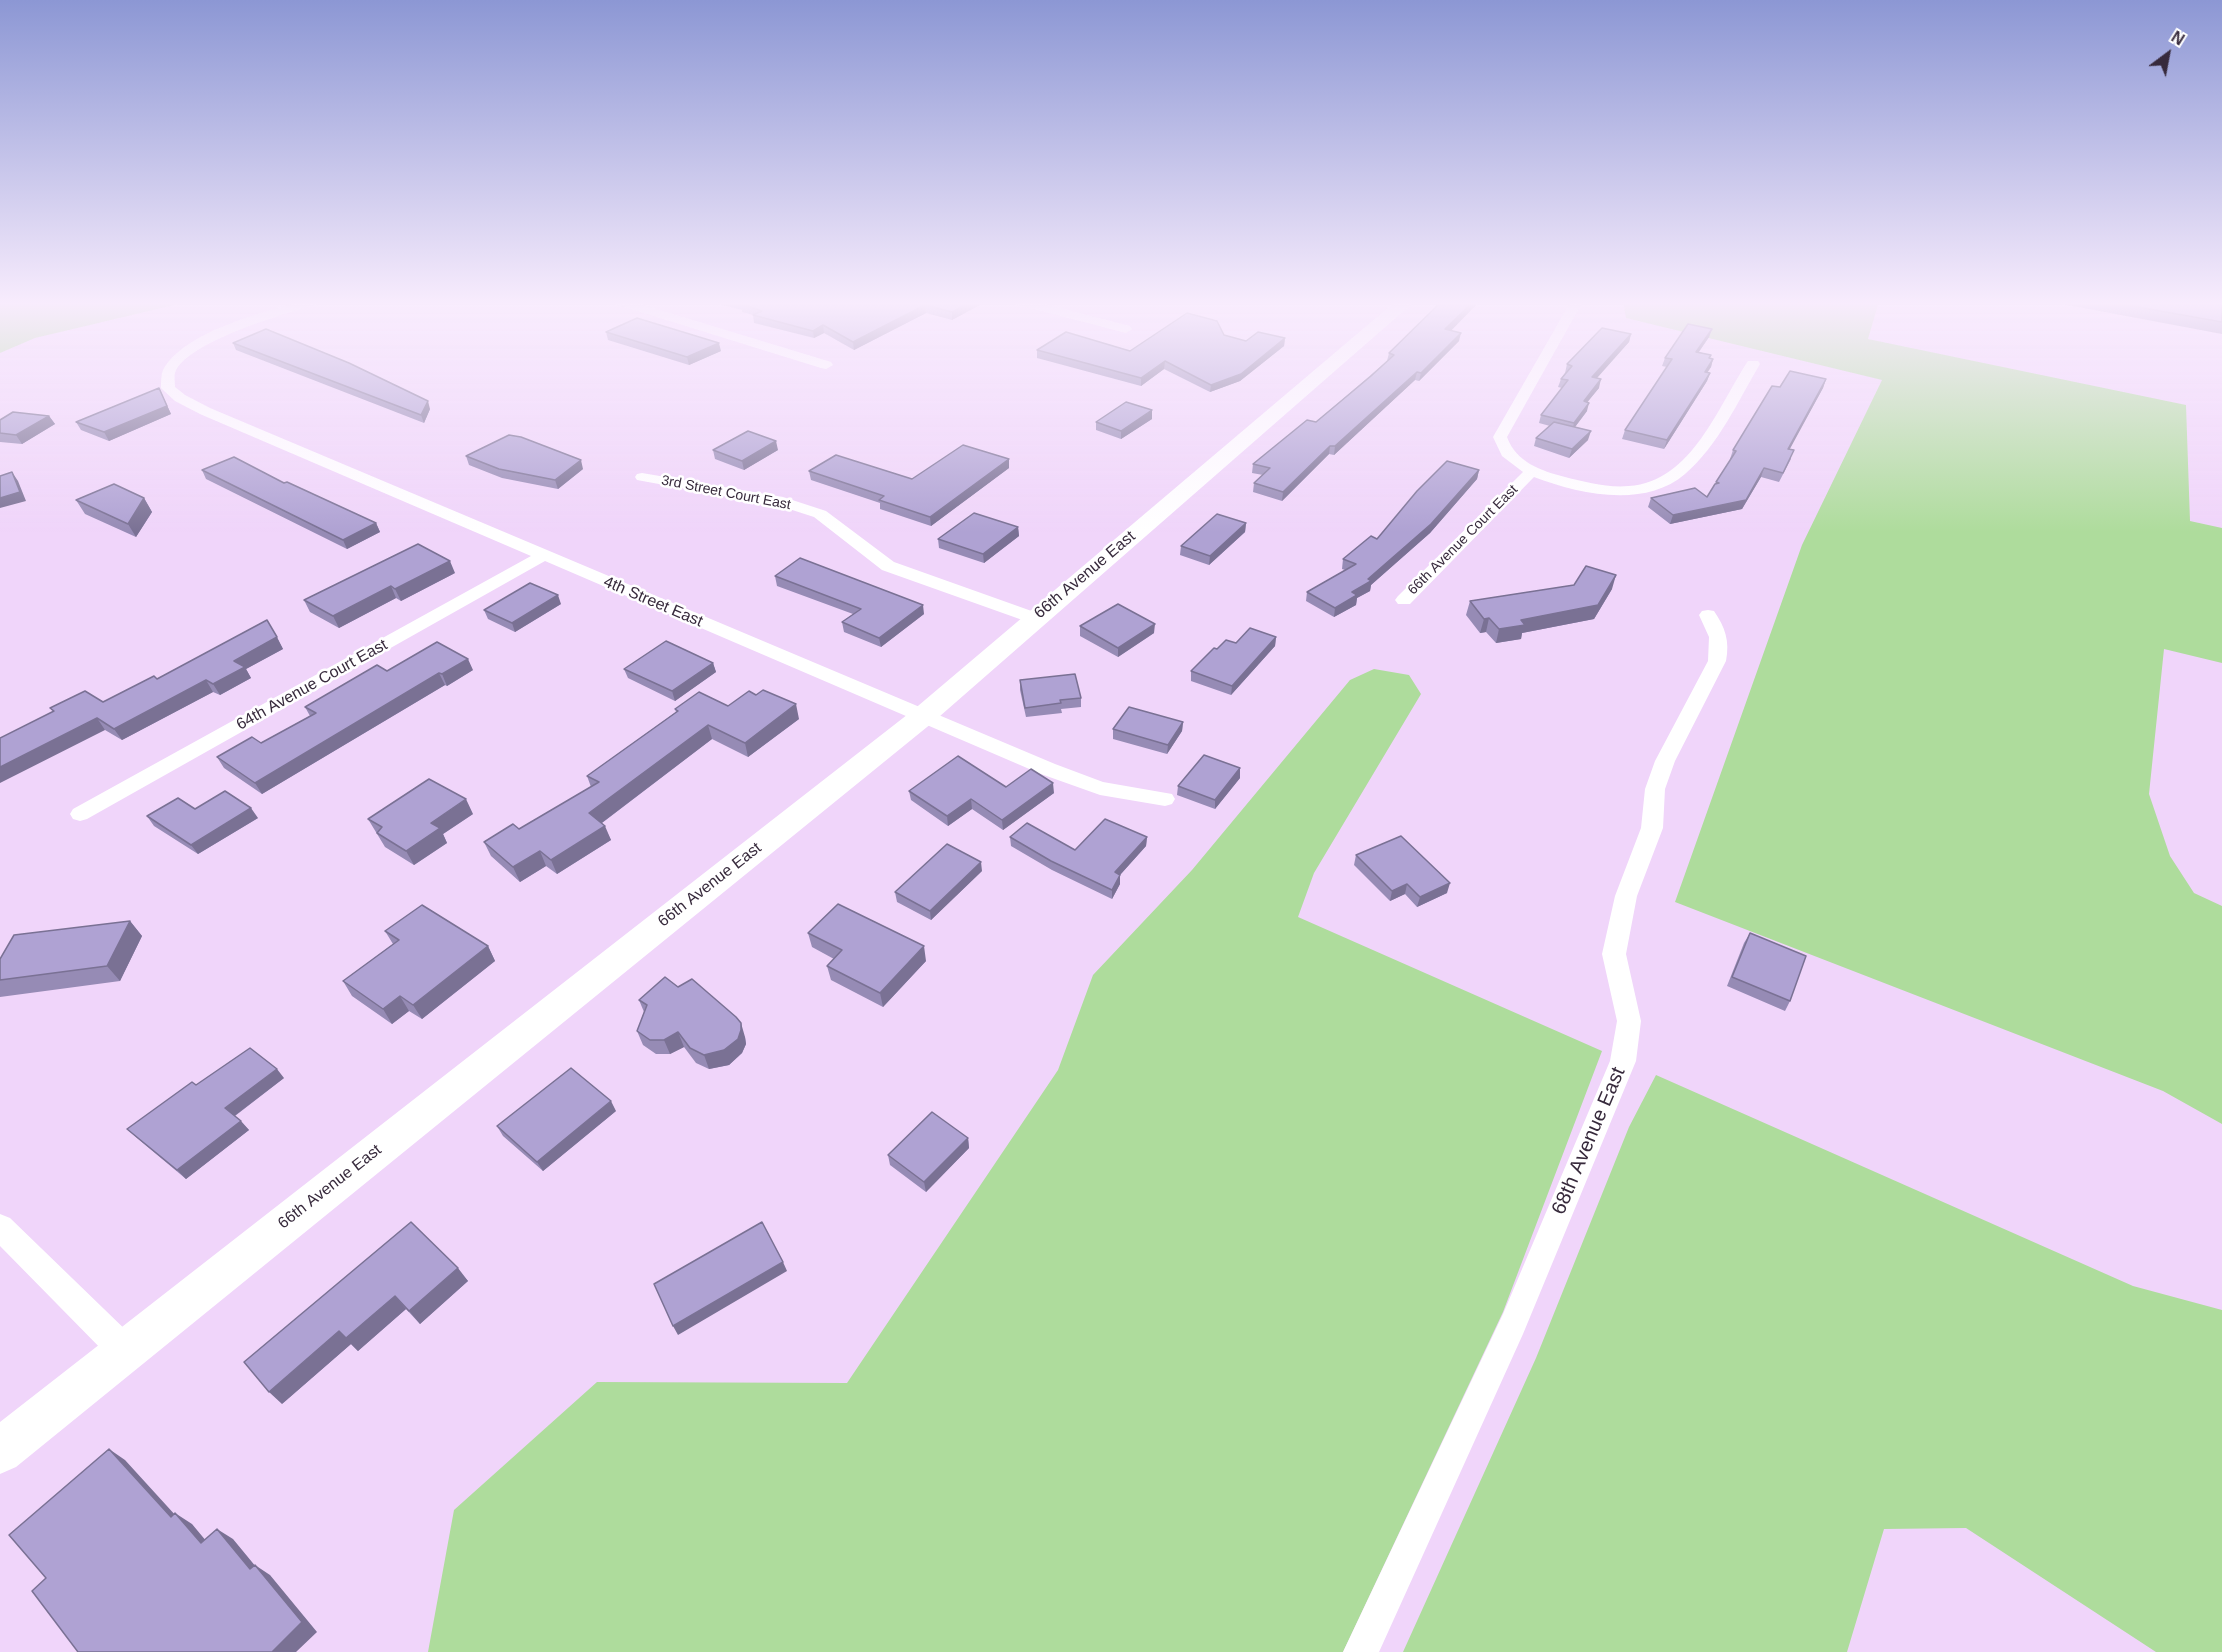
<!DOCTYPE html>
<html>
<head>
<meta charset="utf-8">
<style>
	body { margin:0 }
	#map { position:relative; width:2222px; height:1652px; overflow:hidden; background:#f0d5fa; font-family:Helvetica,sans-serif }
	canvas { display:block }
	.north { position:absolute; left:2138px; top:24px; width:60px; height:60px; -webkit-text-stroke:4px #fff; paint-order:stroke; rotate:32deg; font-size:16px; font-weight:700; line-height:24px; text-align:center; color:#372a3c }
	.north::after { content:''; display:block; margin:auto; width:21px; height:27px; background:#372a3c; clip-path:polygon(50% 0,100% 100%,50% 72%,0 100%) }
</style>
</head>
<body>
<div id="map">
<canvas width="2222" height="1652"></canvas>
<div class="north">N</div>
</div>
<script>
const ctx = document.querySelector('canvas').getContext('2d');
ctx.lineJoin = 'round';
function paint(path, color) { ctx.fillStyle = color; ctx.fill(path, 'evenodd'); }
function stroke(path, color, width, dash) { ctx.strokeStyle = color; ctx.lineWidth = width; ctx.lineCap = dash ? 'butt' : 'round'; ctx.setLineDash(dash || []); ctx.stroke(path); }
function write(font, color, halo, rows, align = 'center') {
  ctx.font = font + ' Helvetica,sans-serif'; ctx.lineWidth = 5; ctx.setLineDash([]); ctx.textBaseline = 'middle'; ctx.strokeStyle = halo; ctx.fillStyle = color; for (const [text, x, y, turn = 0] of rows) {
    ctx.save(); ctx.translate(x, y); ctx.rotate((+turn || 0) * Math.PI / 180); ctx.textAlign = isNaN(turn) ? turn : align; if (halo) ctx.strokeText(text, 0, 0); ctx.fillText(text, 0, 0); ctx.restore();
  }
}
const green = new Path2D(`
	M0,301H191L35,338L0,353Z
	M1623,301H1879L1868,339L2186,405L2190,521L2222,528V663L2164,649L2149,794L2170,856L2194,893L2222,906V1124L2163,1091L1675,902L1802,545L1882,380L1626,318Z
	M1374,669L1409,675L1421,694L1314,873L1298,917L1602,1051L1503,1312L1343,1652H428L454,1510L597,1382L847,1383L1058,1070L1093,975L1192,870L1350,680Z
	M1656,1075L2133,1286L2222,1310V1652H2156L1966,1528L1884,1529L1847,1652H1403L1536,1358L1629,1127Z`);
const street = new Path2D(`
	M302,301H319L317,304C287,313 185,342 175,373C174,376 175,383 175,387L185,395L210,408L1055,764L1103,782L1172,794L1175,799L1172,804L1165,806L1100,795L1041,774L545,561L87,819L80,821L73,819L70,814L73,809L531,556L200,414L175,401L161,388C161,382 161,375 163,370C185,331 262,313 302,301Z
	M613,301H630L831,362L833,365L826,369L821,368L615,304Z
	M1013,301H1032L1130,326L1132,329L1126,333L1015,304Z
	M1571,301H1583L1507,437C1516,462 1541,471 1565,477C1585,482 1607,488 1629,486C1692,482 1718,406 1748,361H1758L1760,364C1738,401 1718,446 1685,474C1644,509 1579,494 1534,477L1410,604H1398L1395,600L1398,596L1523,472L1502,456L1493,437Z
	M642,473L783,497L826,511L894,562L1040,614L1043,618L1040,622H1028L882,570L814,517L780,506L637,480L635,477L637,474Z
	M1708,610L1714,611C1725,627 1730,641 1726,661L1675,761L1665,789L1663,828L1637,896L1626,954L1641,1021L1636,1061L1523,1334L1379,1652H1343L1503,1314L1610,1061L1617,1021L1602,954L1615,896L1641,828L1645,789L1655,761L1708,661L1709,637L1699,615L1702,611Z
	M0,1214L10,1218L135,1339L139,1350L135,1361L124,1365L113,1361L0,1246Z`);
const secondary = new Path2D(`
	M1396,301H1415L932,723L16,1467L0,1474V1422L912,711Z`);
const wall = new Path2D(`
	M707,301H987L952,320L926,313L854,350L824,333L814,338L754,323L753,315L742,312V310Z
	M2046,301H2222V334Z
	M1712,329L1709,337L1699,352L1711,355L1710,358L1713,359L1711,367L1707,373H1710L1707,381L1664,449L1622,439L1625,430L1667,367L1662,366L1665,358Z
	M1451,331L1459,341L1419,381L1415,380L1334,455L1329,454L1282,501L1253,492L1254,483L1263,475L1252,473L1253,464L1316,422L1387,361L1389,353Z
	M606,332L721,351L689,365L608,340Z
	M1631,334L1629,342L1596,378L1599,388L1587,402V411L1575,427L1588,440L1569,458L1534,446L1536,438L1550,426L1539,423L1541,415L1562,388L1558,387L1561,379L1565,373L1567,364Z
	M1224,335L1246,341L1285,338L1284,346L1240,381L1210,392L1164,369L1141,386L1037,358V350L1130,351Z
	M233,343L430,409L424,423L236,350Z
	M1826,379L1823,388L1789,449L1791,459L1779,482L1761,477L1742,509L1670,524L1648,507L1651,498L1707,497L1731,459H1730L1733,450L1780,387Z
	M159,388L171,414L109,441L81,430L76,422Z
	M49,416L55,424L22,444L0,442V420Z
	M1152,419L1121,439L1096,430V422Z
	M713,450H778L744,470L715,459Z
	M466,456L583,469L558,489L502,478L469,465Z
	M1009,468L931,526L880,509V503L811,480L809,471L912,479Z
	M202,470L284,483L376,523L380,532L347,549L206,479Z
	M1479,470L1477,479L1430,533L1371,585L1370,591L1357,598L1356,605L1334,617L1306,601L1307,592L1345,570L1342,569L1343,559L1377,539Z
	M144,498L152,512L136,537L85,514L76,500Z
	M1246,523L1245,532L1209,565L1180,555L1181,546Z
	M1018,527L1019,536L984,563L939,548L938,539Z
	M455,573L401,601L396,598L339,628L310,612L304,600Z
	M775,576L924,614L881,647L844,632L842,622L853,614L777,586Z
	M1612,589L1594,619L1522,633L1521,639L1496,643L1486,632L1480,633L1466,615L1470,601Z
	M561,604L515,632L488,619L484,610Z
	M267,620L283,649L246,669L251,678L220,695L213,692L122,740L105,730L53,712L50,708L103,702L157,679Z
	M1080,626L1154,633L1118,657L1080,636Z
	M1276,637L1275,646L1231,695L1191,681V671L1217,649L1236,643Z
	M713,663L716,672L675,701L628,678L624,669Z
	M473,670L447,686L445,685L262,794L224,768L217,757L261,743L310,716L305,707L387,671Z
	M1020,680L1081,698V707L1061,709L1062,713L1026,717L1020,690Z
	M728,706L799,719L748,757L712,739L602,823L611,840L557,874L546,866L520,882L491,856L484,842L519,829L591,787L587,776L676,712L675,709Z
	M1183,722L1182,731L1167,754L1113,739V729Z
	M1240,778L1215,809L1177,795L1178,786Z
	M1006,787L1054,793L1003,830L972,809L948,826L911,800L909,791Z
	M195,809L258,818L198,854L154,826L147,816Z
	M473,814L443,834L447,843L414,865L385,847L368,819Z
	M1010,837L1075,850L1147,837L1146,846L1120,875V884L1112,899L1052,870L1011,846Z
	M1356,855L1447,893L1417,907L1405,894L1390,901L1354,865Z
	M982,871L931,920L897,902L895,892Z
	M130,921L142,936L120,981L0,997V959Z
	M385,931L488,946L495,961L422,1019L409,1011L392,1024L352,996L343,981L393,944Z
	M808,933L926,961L883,1007L831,980L827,966L834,959L812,947Z
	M1750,933L1790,1001L1785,1011L1727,986L1744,943Z
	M678,987L745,1037L746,1044L742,1053L729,1065L709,1069L696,1063L684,1047L670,1054H656L643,1045L637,1031L644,1012L639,1000Z
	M284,1078L235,1116L249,1130L186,1179L137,1138L127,1129L196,1085Z
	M616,1111L543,1171L503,1136L497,1126Z
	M968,1138L969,1148L926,1192L890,1165L888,1155Z
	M411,1222L468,1281L420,1324L406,1309L358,1351L351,1344L282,1404Z`);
const shadedWall = new Path2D(`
	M973,301H987L952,320V312Z
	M1474,301H1480L1444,338L1445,329Z
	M925,305L926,313L854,350L853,342Z
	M823,325L824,333L814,338L813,331Z
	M1712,329L1709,337L1693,360L1696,352Z
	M1461,333L1459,341L1419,381L1421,373Z
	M1631,334L1629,342L1590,386L1592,377Z
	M1285,338L1284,346L1240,381L1210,392L1211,385Z
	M719,343L721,351L689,365L687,357Z
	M1713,359L1711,367L1702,380L1705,372Z
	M1165,361L1164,369L1141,386V378Z
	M1417,372L1415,380L1334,455L1335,446Z
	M1710,373L1707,381L1664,449L1667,440Z
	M1601,379L1599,388L1581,410L1584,401Z
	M1826,379L1823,388L1785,458L1788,449Z
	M159,388L171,414L109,441L104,432Z
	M428,401L430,409L424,423L421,415Z
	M1589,403L1587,411L1572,431L1574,423Z
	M1152,410V419L1121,439V431Z
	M49,416L55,424L22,444L16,435Z
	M1591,431L1588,440L1569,458L1572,449Z
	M776,441L778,450L744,470L742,461Z
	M1330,446L1329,454L1282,501L1283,492Z
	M1009,459V468L931,526L930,517Z
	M581,460L583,469L558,489L555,480Z
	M1764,468L1761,477L1742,509L1670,524L1673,515Z
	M1479,470L1477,479L1430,533L1371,585L1370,591L1357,598L1356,605L1334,617L1335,608L1368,579Z
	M12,472L18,481L26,501L0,508V498Z
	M144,498L152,512L136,537L128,524Z
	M376,523L380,532L347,549L343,540Z
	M1246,523L1245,532L1209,565L1210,556Z
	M1018,527L1019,536L984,563L983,554Z
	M450,561L455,573L401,601L395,589Z
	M1616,575L1612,589L1594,619L1522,633L1521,639L1496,643L1499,629Z
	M391,586L396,598L339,628L333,616Z
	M558,595L561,604L515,632L512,623Z
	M923,605L924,614L881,647L879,638Z
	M1489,618L1486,632L1480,633L1484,619Z
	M1155,624L1154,633L1118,657V648Z
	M277,637L283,649L246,669L251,678L220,695L213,684L234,661Z
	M1276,637L1275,646L1231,695L1232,686Z
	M468,659L473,670L447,686L442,674Z
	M713,663L716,672L675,701L672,691Z
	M439,673L445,685L262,794L255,783Z
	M206,680L213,692L122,740L114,729Z
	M796,704L799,719L748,757L745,743Z
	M97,718L105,730L0,783V767Z
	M1183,722L1182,731L1167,754L1168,745Z
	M708,725L712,739L595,828L589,813Z
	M1240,768V778L1215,809V800Z
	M1053,783L1054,793L1003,830L1002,820Z
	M466,799L473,814L443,834L447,843L414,865L406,851L431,823Z
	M971,799L972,809L948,826L947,816Z
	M251,808L258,818L198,854L191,845Z
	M605,826L611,840L557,874L551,860Z
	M1147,837L1146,846L1120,875V884L1112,899V890L1115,872Z
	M540,851L546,866L520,882L513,867Z
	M981,862L982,871L931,920L930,911Z
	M1450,883L1447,893L1417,907L1420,897Z
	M1407,884L1405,894L1390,901L1392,891Z
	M130,921L142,936L120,981L107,966Z
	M488,946L495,961L422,1019L413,1005Z
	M924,946L926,961L883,1007L880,993Z
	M400,996L409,1011L392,1024L383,1009Z
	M741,1023L745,1037L746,1044L742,1053L729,1065L709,1069L704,1055Z
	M678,1032L684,1047L670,1054L664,1040Z
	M277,1069L284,1078L233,1117L225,1108Z
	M611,1101L616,1111L543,1171L537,1162Z
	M241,1121L249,1130L186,1179L177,1170Z
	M968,1138L969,1148L926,1192L924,1182Z
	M783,1262L787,1271L678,1335L673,1326Z
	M458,1268L468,1281L420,1324L409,1311Z
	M395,1296L406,1309L358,1351L351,1344L282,1404L269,1392L339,1331Z
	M109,1449L125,1460L187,1528L171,1517Z
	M175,1513L192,1524L217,1554L201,1543Z
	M217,1529L233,1539L266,1579L250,1569Z
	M255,1565L270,1575L317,1632L296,1652H272Z`);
const building = new Path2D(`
	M734,301H973L952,312L925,305L853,342L823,325L813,331L753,315L762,311L741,304L743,303Z
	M1442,301H1474L1445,329L1461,333L1421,373L1417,372L1335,446H1330L1283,492L1254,483L1270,468L1253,464L1307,420L1316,422L1371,376L1394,355L1389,353Z
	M2104,301H2222V322Z
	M1187,313L1217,321L1224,335L1246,341L1258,332L1285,338L1241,374L1211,385L1165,361L1141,378L1037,350L1066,332L1130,351Z
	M637,318L719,343L687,357L606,332Z
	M1688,324L1712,329L1696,352L1711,355L1709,358L1713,359L1705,372L1710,373L1667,440L1625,430L1672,359L1665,358Z
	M1602,328L1631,334L1592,377L1601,379L1584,401L1589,403L1574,423L1541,415L1568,380L1561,379L1572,366L1567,364Z
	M266,329L349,363L428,401L421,415L233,343Z
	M1790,371L1826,379L1788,449L1794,450L1783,473L1764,468L1746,500L1673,515L1651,498L1695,488L1707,497L1715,484L1719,483L1716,482L1736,451L1733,450L1772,386L1780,387Z
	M159,388L167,406L104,432L76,422Z
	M1126,402L1152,410L1121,431L1096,422Z
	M13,412L49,416L16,435L0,433V420Z
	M1554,422L1591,431L1572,449L1536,438Z
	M748,431L776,441L742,461L713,450Z
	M509,435L521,437L581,460L555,480L499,469L466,456Z
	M963,445L1009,459L930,517L879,500L884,496L809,471L836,455L912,479Z
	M234,457L284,483L287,482L376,523L343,540L202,470Z
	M1447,461L1479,470L1431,524L1368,579L1371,581L1352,592L1357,595L1335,608L1307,592L1356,564L1343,559L1371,536L1377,539L1417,491Z
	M12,472L20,492L0,498V476Z
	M114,484L144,498L128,524L76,500Z
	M974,513L1018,527L983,554L938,539Z
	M1217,514L1246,523L1210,556L1181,546Z
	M418,544L450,561L395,589L391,586L333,616L304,600Z
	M800,558L923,605L879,638L842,622L861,609L775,576Z
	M1586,566L1616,575L1598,605L1521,620L1525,625L1499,629L1489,618L1484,619L1470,601L1574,585Z
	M530,583L558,595L512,623L484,610Z
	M1118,604L1155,624L1118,648L1080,626Z
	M267,620L277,637L234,661L245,667L213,684L206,680L114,729L97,718L0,767V738L54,711L50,708L85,691L103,702L154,676L157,679Z
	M1250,628L1276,637L1232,686L1191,671L1214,648L1217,649L1226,640L1236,643Z
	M666,641L713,663L672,691L624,669Z
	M437,642L468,659L442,674L439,673L255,783L217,757L252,737L261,743L316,713L305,707L377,665L387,671Z
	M1075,674L1081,698L1060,700L1061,703L1025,708L1020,680Z
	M763,690L796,704L745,743L708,725L589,813L605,826L551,860L540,851L513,867L484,842L513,824L519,829L599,782L587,776L678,711L675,709L699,692L728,706L749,691L756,695Z
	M1129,707L1183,722L1168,745L1113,729Z
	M1204,755L1240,768L1215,800L1178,786Z
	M958,756L1006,787L1031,769L1053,783L1002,820L971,799L947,816L909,791Z
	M429,779L466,799L431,823L440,828L406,851L377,833L382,827L368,819Z
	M225,791L251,808L191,845L147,816L178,798L195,809Z
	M1105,819L1147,837L1115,872L1120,875L1112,890L1051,861L1010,837L1027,823L1075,850Z
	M1401,836L1450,883L1420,897L1407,884L1392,891L1356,855Z
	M947,844L981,862L930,911L895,892Z
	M838,904L924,946L880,993L827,966L842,950L808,933Z
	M422,905L488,946L413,1005L400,996L383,1009L343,981L399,940L385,931Z
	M130,921L107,966L0,980V959L14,935Z
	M1750,933L1806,956L1790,1001L1732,977Z
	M665,977L678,987L692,979L736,1017L741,1023V1030L738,1039L724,1050L704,1055L690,1048L678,1032L664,1040H650L637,1031L647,1005L639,1000Z
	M250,1048L277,1069L225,1108L241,1121L177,1170L127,1129L192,1082L196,1085Z
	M571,1068L611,1101L537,1162L497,1126Z
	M932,1112L968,1138L924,1182L888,1155Z
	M411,1222L458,1268L409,1311L395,1296L346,1338L339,1331L269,1392L244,1362Z
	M762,1222L783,1262L673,1326L654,1284Z
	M109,1449L171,1517L175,1513L201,1543L217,1529L250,1569L255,1565L302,1622L272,1652H78L32,1591L46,1578L9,1535Z`);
const farStreetnames = [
	["3rd Street Court East",726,493,11],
	["66th Avenue Court East",1463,540,-45]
];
const streetNames = [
	["66th Avenue East",1085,575,-40],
	["4th Street East",653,602,23],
	["64th Avenue Court East",312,685,-29],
	["66th Avenue East",710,885,-38],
	["66th Avenue East",330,1187,-38]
];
const nearStreetnames = [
	["68th Avenue East",1589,1141,-67]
];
paint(green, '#aedc9c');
paint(street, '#fff');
paint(secondary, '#fff');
paint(wall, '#968bb5');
paint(shadedWall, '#7a7194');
paint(building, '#afa2d3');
stroke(building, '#7a7194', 1.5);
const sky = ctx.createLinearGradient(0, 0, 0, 532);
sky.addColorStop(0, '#8c97d4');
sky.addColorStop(0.57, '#f8ecfd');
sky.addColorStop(1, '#f8ecfd00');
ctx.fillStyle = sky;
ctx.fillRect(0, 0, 2222, 532);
write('14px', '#372a3c', '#fff', farStreetnames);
write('16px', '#372a3c', '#fff', streetNames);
write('20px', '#372a3c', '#fff', nearStreetnames);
</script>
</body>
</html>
